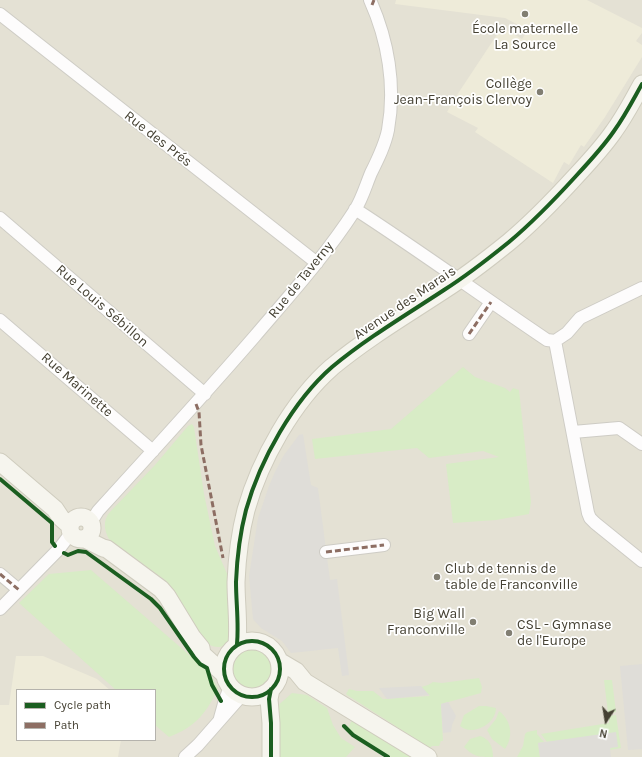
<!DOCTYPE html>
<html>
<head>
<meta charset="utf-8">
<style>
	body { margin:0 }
	#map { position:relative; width:642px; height:757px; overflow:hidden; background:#f0eee8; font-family:Karla,sans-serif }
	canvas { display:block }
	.legend { position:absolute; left:16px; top:689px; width:140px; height:52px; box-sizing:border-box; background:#fff; border:1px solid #b5b3ad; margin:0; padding:5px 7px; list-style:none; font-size:12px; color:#454133 }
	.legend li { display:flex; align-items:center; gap:8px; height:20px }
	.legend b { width:20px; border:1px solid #b5b3ad }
	.north { position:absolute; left:586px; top:701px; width:40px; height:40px; -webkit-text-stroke:3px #fff; paint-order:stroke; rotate:192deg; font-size:11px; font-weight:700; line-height:16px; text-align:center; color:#454133 }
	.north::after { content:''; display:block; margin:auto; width:14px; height:18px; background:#454133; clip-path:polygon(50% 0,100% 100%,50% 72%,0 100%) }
</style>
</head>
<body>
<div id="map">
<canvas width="642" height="757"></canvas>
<ul class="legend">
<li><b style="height:5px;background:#1b5e20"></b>Cycle path</li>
<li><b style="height:5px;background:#8d6e63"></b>Path</li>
</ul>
<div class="north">N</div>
</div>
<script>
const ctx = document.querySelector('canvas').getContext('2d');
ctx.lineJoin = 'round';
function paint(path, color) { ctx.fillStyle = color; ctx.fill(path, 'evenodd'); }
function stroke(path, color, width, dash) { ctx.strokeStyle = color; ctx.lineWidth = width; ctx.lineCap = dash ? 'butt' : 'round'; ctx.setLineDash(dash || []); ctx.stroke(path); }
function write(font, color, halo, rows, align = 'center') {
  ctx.font = font + ' Karla,sans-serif'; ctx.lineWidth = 3.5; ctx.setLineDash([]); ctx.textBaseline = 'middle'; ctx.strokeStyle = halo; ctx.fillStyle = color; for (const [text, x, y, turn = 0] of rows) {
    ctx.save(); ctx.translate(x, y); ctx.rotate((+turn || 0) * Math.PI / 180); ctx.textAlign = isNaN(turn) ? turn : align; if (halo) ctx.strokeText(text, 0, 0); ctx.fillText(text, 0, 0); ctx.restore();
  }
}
const residential = new Path2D(`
	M0,0H642V757H0ZM17,690H155V740H17Z`);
const education = new Path2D(`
	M396,0H587L642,28V33L636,41L642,45V57L605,117L584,147L581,145L569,165L564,162L553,183L475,132L478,128L447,112L457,95L502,27L522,39L528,30L505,18L395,4Z
	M16,656H43L97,679L110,690H17V740H121L118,757H0V705H9Z`);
const green = new Path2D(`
	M463,367L475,377L505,388L510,392L513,388L519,390L531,502L529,514L496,520L453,523L446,464L499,457L483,451L429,458L417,448L315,459L312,439L391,429Z
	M192,424L194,427L204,494L215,546L228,576L233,637C222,648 220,650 205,643L165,580L109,539C104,530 103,521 109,513L155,465L188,426Z
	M91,570L209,672L218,688C207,713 195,727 169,737L155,725V690H116L19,603L49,574Z
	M232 668a20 20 0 1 1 40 0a20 20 0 1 1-40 0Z
	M479,678L482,687L481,693L441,704L443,741H441L439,746H432L430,748L347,695L346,694L349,689L357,691H373L383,699L430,696L421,687L428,685L433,682L442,683Z
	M604,680H612L616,712L608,713Z
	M292,693L307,695L327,708L333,725L341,738L355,747L346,757H280V741L274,709Z
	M479,706H486L496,708C496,724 472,737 460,726L464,715Z
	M499,711C511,720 514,736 505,749L492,739L487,730L496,719Z
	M616,715L621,748L610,750L615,733L547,742L541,734L609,723V716Z
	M354,717L417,757H391L347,729Z
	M537,730V734L544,742L538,743L540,757H517L523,746L525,734L527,732Z
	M480,736C490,739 493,747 493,757C479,757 474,757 464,747L470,739Z`);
const parking = new Path2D(`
	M303,434L311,485L318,488L330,580L337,579L349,675L342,676L338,648L291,653L282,641L261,628L253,619L249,576L258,518L269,486L275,472L284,455L299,435Z
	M642,664V749L628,750L620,666Z
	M421,686L429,695L387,699L379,688Z
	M448,702L456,716L452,725L451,732L443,733L441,704Z
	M616,732L618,747L610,748L611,757H540L538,743Z`);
const street = new Path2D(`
	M0,14L317,263
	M355,209C420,251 483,297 547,340L555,341L567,333L580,318L642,288
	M0,218L205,394
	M0,320L153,451
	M469,334L491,302
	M555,341L588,513L590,518L595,523L642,561
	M573,432L619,428L642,444
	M91,522L98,511C151,453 204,395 255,336C290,295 326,255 355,210C362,199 366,185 371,173C378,159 385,145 388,130C396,86 388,40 370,0
	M326,552L384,545
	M0,574L19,590
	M0,609L59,549L71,533
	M220,718L225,700L230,687
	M185,757L198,745L242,695`);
const secondary = new Path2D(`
	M0,462L55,509L61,518L70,526
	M70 528a11 11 0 1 1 22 0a11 11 0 1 1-22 0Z
	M85,539L103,548L107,549L161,589L167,596L192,637L201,648L202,654L224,674
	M224 669a28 28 0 1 1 56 0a28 28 0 1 1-56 0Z
	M237,644C239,623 236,603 236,582C237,558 240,533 246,510C260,460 293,401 332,367C367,338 406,315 444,290C466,276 488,259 509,242C533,222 555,199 576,176C590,161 603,147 614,131C625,116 633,100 642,84
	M279,661L296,671L305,682L428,757
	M271,757V723L269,699L271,689`);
const quiet = new Path2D(`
	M372,5L374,0
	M469,334L491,302
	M196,404L199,412L201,445L223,558
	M326,552L384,545
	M0,574L19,590`);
const cycleway = new Path2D(`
	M0,479L52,523V542L55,546
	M64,553L68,555L78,551L86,552L151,599L160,608L194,657L200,664L207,668L212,685L221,701
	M224 669a28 28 0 1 1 56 0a28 28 0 1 1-56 0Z
	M237,644C239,623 236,603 236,582C237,558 240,533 246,510C260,460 293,401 332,367C367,338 406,315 444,290C466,276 488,259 509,242C533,222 555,199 576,176C590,161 603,147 614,131C625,116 633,100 642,84
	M344,726L353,735L388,757
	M271,757V723L269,699L271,689`);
const markers = [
	[525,14,4,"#817e72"],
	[540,92,4,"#817e72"],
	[437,577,4,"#817e72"],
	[473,622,4,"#817e72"],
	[509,633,4,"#817e72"]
];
const poiNames = [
	["École maternelle",525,29,"center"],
	["La Source",525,45,"center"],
	["Collège",532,84],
	["Jean-François Clervoy",532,100],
	["Club de tennis de",445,569,"left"],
	["table de Franconville",445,585,"left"],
	["Big Wall",465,614],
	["Franconville",465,630],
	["CSL - Gymnase",517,625,"left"],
	["de l'Europe",517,641,"left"]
];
const streetNames = [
	["Rue des Prés",158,139,38],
	["Rue de Taverny",301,280,-51],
	["Avenue des Marais",405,303,-34],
	["Rue Louis Sébillon",102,306,41],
	["Rue Marinette",77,385,41]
];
paint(residential, '#e4e1d4');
paint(education, '#eeebd9');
paint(green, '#d8ecc6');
paint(parking, '#dfddd8');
stroke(street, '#ceccc5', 14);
stroke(secondary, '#cfccbe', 19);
stroke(street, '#fdfcfc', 12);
stroke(secondary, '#f6f5ee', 17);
stroke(quiet, '#8d6e63', 3, [6, 3]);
stroke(cycleway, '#1b5e20', 4);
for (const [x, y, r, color] of markers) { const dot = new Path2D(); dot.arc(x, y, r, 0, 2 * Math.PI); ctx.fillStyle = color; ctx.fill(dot); stroke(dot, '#fff', 1.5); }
write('14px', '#454133', '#fff', poiNames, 'right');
write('14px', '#454133', '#fff', streetNames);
</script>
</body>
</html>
